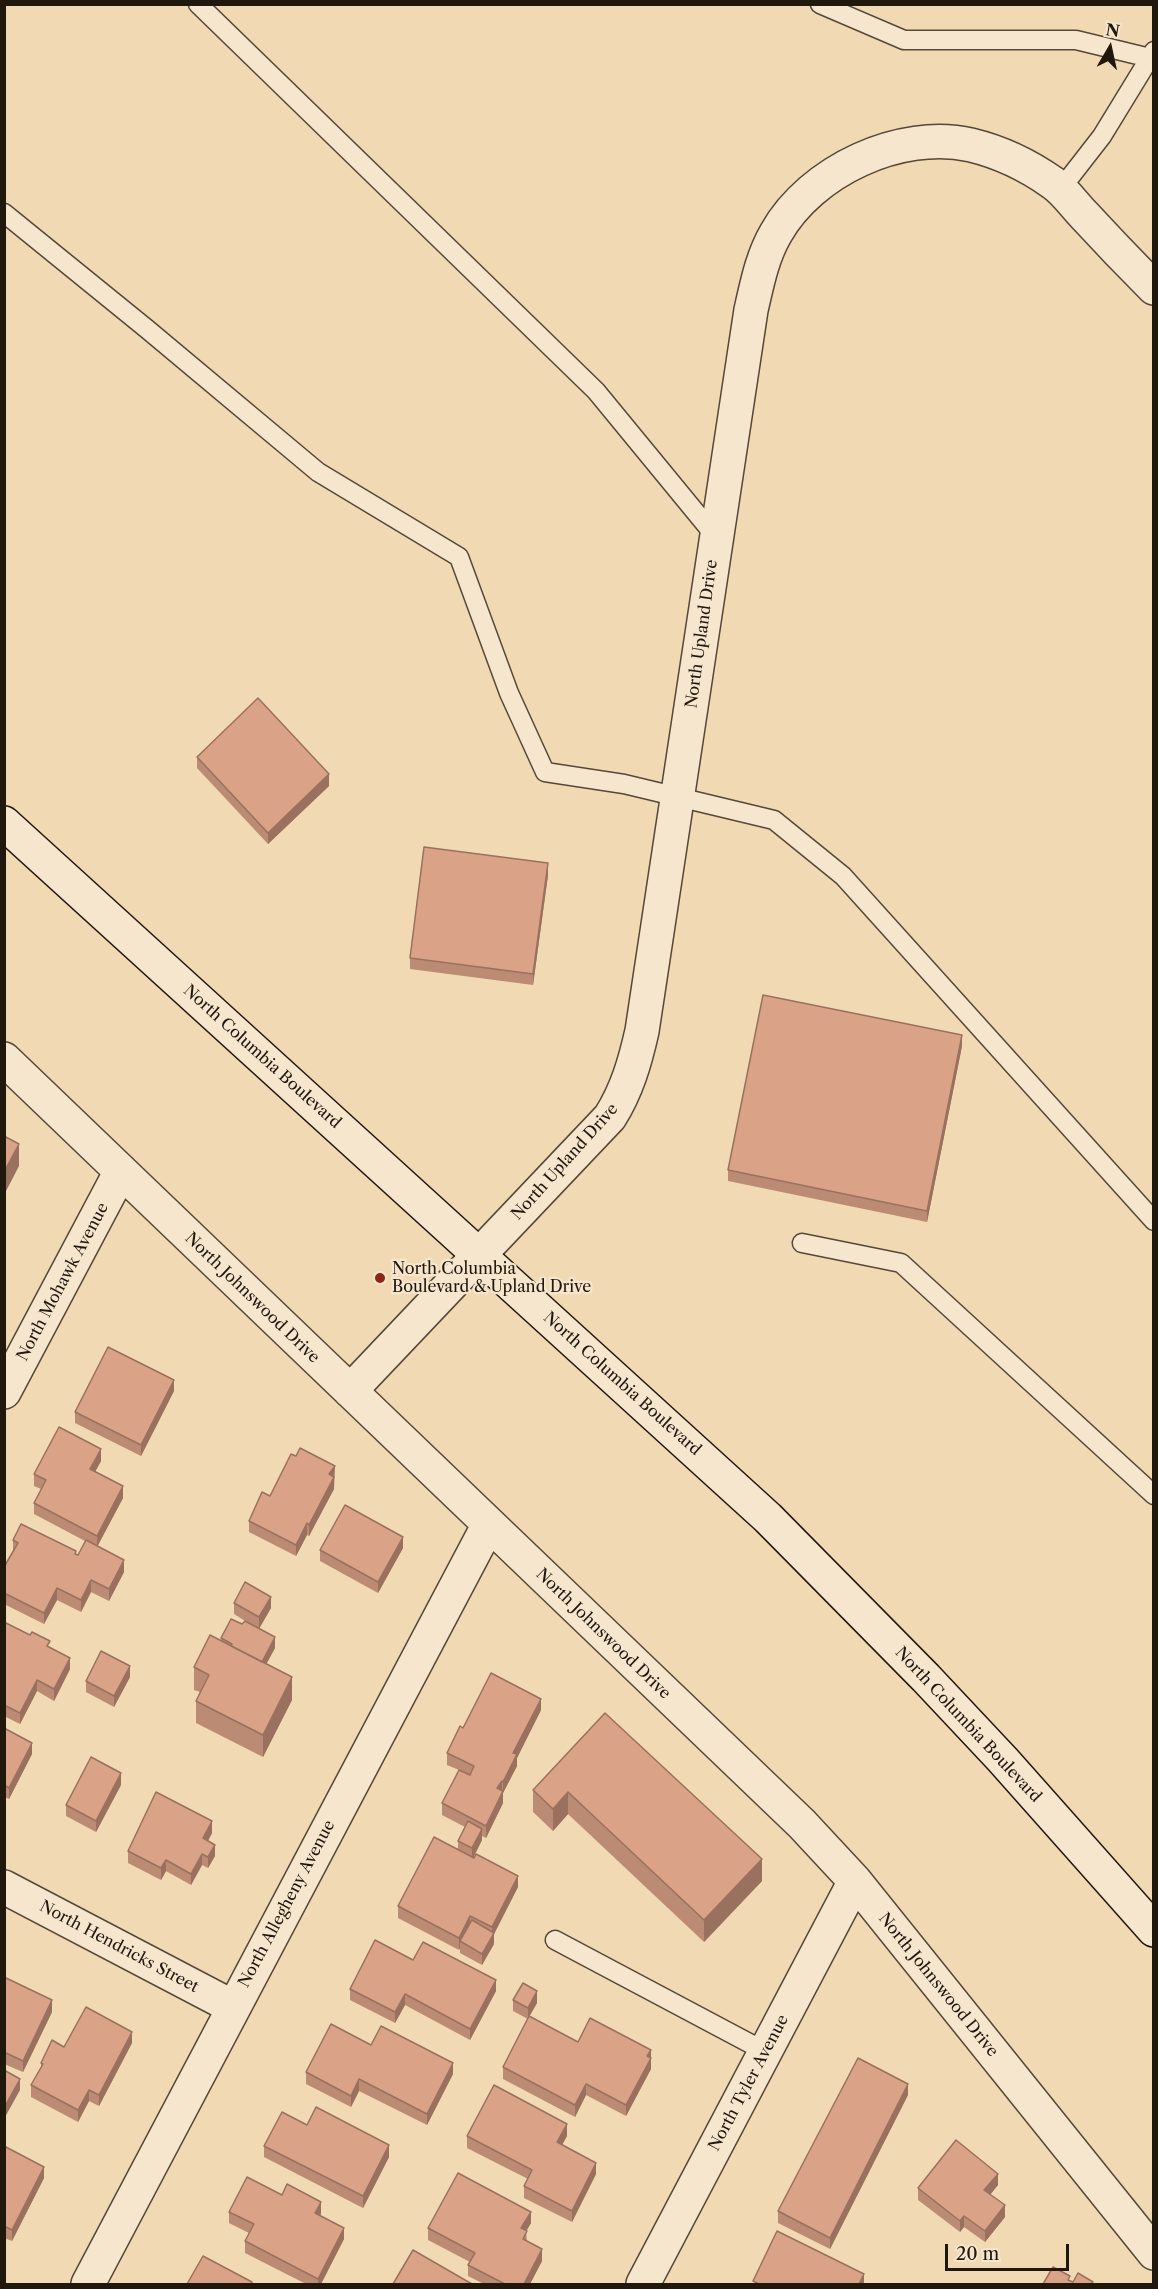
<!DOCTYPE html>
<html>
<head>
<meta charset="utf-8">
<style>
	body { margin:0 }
	#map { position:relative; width:1158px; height:2289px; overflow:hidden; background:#f1d9b4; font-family:"Libre Caslon Text",serif }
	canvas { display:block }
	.frame { position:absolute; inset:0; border:6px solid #20170d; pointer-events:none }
	.north { position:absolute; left:1080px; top:18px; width:60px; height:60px; -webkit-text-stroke:4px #f6e6ce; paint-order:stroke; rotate:9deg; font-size:16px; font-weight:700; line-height:24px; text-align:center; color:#20170d }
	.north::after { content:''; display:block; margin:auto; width:21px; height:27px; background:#20170d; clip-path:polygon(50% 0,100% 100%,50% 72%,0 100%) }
	.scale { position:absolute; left:945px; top:2244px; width:124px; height:27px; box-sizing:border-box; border:3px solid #20170d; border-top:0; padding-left:8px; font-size:18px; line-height:21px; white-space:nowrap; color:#20170d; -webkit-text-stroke:4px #f6e6ce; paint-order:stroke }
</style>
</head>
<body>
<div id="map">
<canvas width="1158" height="2289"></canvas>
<div class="frame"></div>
<div class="north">N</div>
<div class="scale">20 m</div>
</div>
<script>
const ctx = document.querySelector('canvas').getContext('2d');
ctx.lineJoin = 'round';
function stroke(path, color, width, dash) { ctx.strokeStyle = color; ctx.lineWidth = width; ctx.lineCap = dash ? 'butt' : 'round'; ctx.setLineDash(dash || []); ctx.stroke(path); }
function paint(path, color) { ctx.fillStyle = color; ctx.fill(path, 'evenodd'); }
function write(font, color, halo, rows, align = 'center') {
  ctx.font = font + ' "Libre Caslon Text",serif'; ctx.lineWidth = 4.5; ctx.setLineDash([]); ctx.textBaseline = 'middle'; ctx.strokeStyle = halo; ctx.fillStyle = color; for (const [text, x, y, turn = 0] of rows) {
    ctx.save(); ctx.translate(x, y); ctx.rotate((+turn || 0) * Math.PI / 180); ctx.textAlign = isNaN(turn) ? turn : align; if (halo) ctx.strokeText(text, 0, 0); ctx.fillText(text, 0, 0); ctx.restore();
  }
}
const service = new Path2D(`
	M198,4L596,391L716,537
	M820,4L904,40H1076L1150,58
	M1060,190L1102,136L1154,51
	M4,213L147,329L318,472L459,557L509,693L545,772L624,784L774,820L843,876L1154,1221
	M802,1243L901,1263L1154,1495
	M555,1940L766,2052`);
const minor = new Path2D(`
	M4,1059L802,1824L855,1881L1154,2253
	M350,1391L610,1117C627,1090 635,1062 642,1031L751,310C757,284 762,257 776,233C811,171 900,129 971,145C1000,152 1029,166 1053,183C1065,191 1074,205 1084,215C1107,240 1130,264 1154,288
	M4,1392L121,1171
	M4,1887L233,2007
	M88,2284L489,1524
	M643,2284L855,1881`);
const secondary = new Path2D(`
	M4,823L768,1518L926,1678L1003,1760L1154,1930`);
const wall = new Path2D(`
	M197,757L329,786L268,844L197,768Z
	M548,875L533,985L410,969V958Z
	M962,1046L927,1222L728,1181V1170Z
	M174,1391L141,1456L75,1423V1412Z
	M296,1456L335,1477L334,1478V1489L309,1536L307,1535L296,1556L249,1532V1521L270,1496Z
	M101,1461L95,1472L123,1498L97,1547L124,1572L109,1601L91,1592L81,1612L57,1600L44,1624L4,1604V1567L13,1551V1540L78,1555L85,1541L34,1514V1503L41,1489L34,1486V1474Z
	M403,1548L378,1593L320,1561V1550Z
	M234,1603L271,1608L259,1628L275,1648L266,1664L292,1700L263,1757L196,1723V1701L200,1692L194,1690V1667L221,1641V1638L242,1624H250L234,1614Z
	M4,1622L50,1647L70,1669L54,1701L37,1691L20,1724L4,1716Z
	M130,1677L114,1707L86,1692V1681Z
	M541,1710L517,1758V1766L503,1793V1803L486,1838L482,1836V1840L473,1858L518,1887L494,1934V1944L482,1965L460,1953V1948L459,1950L398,1918V1906L458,1850V1841L465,1827L442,1815V1803L459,1770L447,1765V1753L463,1728Z
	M605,1713L762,1881L704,1942L568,1814L553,1831L533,1812V1790Z
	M4,1728L32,1754L9,1799L4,1797Z
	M121,1785L96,1832L66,1816V1805Z
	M212,1833L208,1841L215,1856L208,1868L202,1865L191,1885L166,1871L161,1880L128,1863V1851Z
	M413,1960L496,1991L470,2040L405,2005L395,2023L350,2000V1989Z
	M4,1977L52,2012L23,2072L4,2064Z
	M513,2000L537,2003L529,2016L578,2042L651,2050V2069L626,2116L586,2095L575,2117L503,2079V2067L528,2019L513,2011Z
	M132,2043L99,2106L89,2101L78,2122L31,2097V2085L41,2067V2063L64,2047Z
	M371,2045L453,2074L427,2125L359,2091L351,2107L306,2084V2072Z
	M908,2095L830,2249L778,2223V2211Z
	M307,2125L389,2157L363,2208L264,2157V2146Z
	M467,2136H567L562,2145L596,2174L572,2222L524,2198V2186L528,2179L467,2148Z
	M4,2146L44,2178L12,2241L4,2238Z
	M998,2185L990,2195L1005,2217L985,2242L964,2227L960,2232L918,2200V2188Z
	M282,2195L321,2214L320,2215L344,2239L321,2284H306L245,2253V2241L249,2233L229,2223V2212Z
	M531,2223L526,2231L527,2241L542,2261L530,2284H484L468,2276V2265L470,2262L428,2240V2228Z`);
const shadedWall = new Path2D(`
	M329,774V786L268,844V833Z
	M548,863V875L533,985V974Z
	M962,1035V1046L927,1222V1211Z
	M19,1144V1166L4,1195V1172Z
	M174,1380V1391L141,1456V1445Z
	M101,1449V1461L90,1481V1469Z
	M335,1466L334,1489L309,1536V1525L329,1474Z
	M123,1486V1498L97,1547V1536Z
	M307,1523V1535L296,1556V1545Z
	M403,1537V1548L378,1593V1582Z
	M124,1560V1572L109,1601V1589Z
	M91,1580V1592L81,1612V1600Z
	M57,1588V1600L44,1624V1613Z
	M271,1597V1608L259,1629V1617Z
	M275,1637V1648L261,1674V1662Z
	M70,1658V1669L54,1701V1689Z
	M130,1666V1677L114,1707V1696Z
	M292,1677V1700L263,1757V1735Z
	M37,1680V1691L20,1724V1713Z
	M541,1699V1710L517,1758V1766L503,1793V1782L513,1753Z
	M32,1743V1754L9,1799V1788Z
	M121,1773V1785L96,1832V1821Z
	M502,1781V1792L497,1788Z
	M503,1791V1803L486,1838V1826Z
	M568,1792V1814L553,1831V1809Z
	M212,1821V1833L203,1850V1838Z
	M482,1829V1840L472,1860V1848Z
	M215,1845V1856L208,1868V1857Z
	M202,1854V1865L191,1885V1874Z
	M762,1859V1881L704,1942V1920Z
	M166,1860V1871L161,1880V1868Z
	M518,1876V1887L494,1934V1944L482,1965V1954L492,1937V1927Z
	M470,1916V1928L460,1941V1948L459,1950V1938Z
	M496,1980V1991L470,2040V2029Z
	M537,1991V2003L528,2019V2008Z
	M405,1994V2005L395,2023V2012Z
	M52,2000V2012L23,2072V2061Z
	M132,2032V2043L99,2106V2095Z
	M651,2050V2069L626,2116V2105Z
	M453,2063V2074L427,2125V2114Z
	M20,2079V2090L4,2119V2108Z
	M359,2079V2091L351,2107V2096Z
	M586,2084V2095L575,2117V2105Z
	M908,2084V2095L830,2249V2238Z
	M89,2090V2101L78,2122V2110Z
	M567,2124V2136L557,2154V2142Z
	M389,2145V2157L363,2208V2196Z
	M596,2163V2174L572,2222V2211Z
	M44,2167V2178L12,2241V2230Z
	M998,2174V2185L984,2202V2190Z
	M321,2202V2214L315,2224V2213Z
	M1005,2205V2217L985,2242V2231Z
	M531,2212V2223L521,2240V2228Z
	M964,2216V2227L960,2232V2221Z
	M344,2228V2239L321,2284H318V2279Z
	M542,2249V2261L530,2284H524Z
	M864,2274V2284H859Z`);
const building = new Path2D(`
	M258,698L329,774L268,833L197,757Z
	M424,847L548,863L533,974L410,958Z
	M763,995L962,1035L927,1211L728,1170Z
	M4,1136L19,1144L4,1172Z
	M108,1347L174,1380L141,1445L75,1412Z
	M59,1427L101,1449L90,1469L123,1486L97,1536L34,1503L46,1480L34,1474Z
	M300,1448L335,1466L329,1474L334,1477L309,1525L307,1523L296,1545L249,1521L262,1492L270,1496L291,1454L296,1456Z
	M345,1505L403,1537L378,1582L320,1550Z
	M21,1524L76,1551L75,1554L78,1555L86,1540L124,1560L109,1589L91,1580L81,1600L57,1588L44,1613L4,1593V1567L18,1543L13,1540Z
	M245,1582L271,1597L259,1617L234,1603Z
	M231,1619L242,1624L245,1621L275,1637L262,1662L231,1646L232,1644L221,1638Z
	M4,1622L30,1635L32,1632L50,1641L47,1646L70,1658L54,1689L37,1680L20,1713L4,1705Z
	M210,1635L292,1677L263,1735L196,1701L209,1675L194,1667Z
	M101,1651L130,1666L114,1696L86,1681Z
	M491,1673L541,1699L513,1753L517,1754L503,1782L502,1781L497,1788L503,1791L486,1826L442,1803L459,1770L470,1775L474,1766L447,1753L460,1726L463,1728Z
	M605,1713L762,1859L704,1920L568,1792L553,1809L533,1790Z
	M4,1728L32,1743L9,1788L4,1785Z
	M91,1757L121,1773L96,1821L66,1805Z
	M156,1792L212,1821L203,1838L215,1845L208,1857L202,1854L191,1874L166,1860L161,1868L128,1851Z
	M468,1821L482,1829L472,1848L458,1841Z
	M434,1837L474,1858L476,1854L518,1876L492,1927L470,1916L459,1938L398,1906Z
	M472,1920L494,1933L482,1954L460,1941Z
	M375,1940L413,1960L423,1942L496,1980L470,2029L405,1994L395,2012L350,1989Z
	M4,1977L52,2000L23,2061L4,2052Z
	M523,1983L537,1991L528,2008L513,2000Z
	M86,2007L132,2032L99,2095L89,2090L78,2110L31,2085L43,2064L41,2063L52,2040L64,2047Z
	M529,2016L578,2042L590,2018L651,2050L647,2056L651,2058L626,2105L586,2084L575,2105L503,2067Z
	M331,2024L371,2045L381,2026L453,2063L427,2114L359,2079L351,2096L306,2072Z
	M858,2058L908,2084L830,2238L778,2211Z
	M4,2070L20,2079L4,2108Z
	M494,2085L567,2124L557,2142L596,2163L572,2211L524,2186L532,2170L467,2136Z
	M316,2107L389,2145L363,2196L264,2146L282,2112L307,2125Z
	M956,2140L998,2174L984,2190L1005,2205L985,2231L964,2216L960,2221L918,2188Z
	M4,2146L44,2167L12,2230L4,2226Z
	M458,2173L531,2212L521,2228L527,2231L523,2239L542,2249L524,2284H505L468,2265L475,2253L428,2228Z
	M247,2177L282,2195L287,2184L321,2202L315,2213L344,2228L318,2279L245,2241L254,2224L229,2212Z
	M777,2231L864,2274L859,2284H759L753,2281Z
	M413,2250L472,2284H393Z
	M203,2256L252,2282L251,2284H187Z
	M1053,2267L1070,2276L1068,2280L1073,2282L1078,2273L1093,2282L1091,2284H1043Z`);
const markers = [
	[380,1278,6,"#8f2418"]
];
const streetNames = [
	["North Upland Drive",702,634,-82],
	["North Columbia Boulevard",262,1057,42],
	["North Upland Drive",565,1162,-48],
	["North Mohawk Avenue",63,1282,-62],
	["North Johnswood Drive",252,1298,44],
	["North Columbia Boulevard",622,1384,42],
	["North Johnswood Drive",603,1634,44],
	["North Columbia Boulevard",968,1725,47],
	["North Allegheny Avenue",287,1904,-62],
	["North Hendricks Street",119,1947,28],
	["North Johnswood Drive",938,1985,51],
	["North Tyler Avenue",749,2083,-62]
];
const poiNames = [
	["North Columbia",392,1269],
	["Boulevard & Upland Drive",392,1287]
];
stroke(service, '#544837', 21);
stroke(minor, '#544837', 36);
stroke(secondary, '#20170d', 36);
stroke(service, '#f6e6ce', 18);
stroke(minor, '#f6e6ce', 33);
stroke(secondary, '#f6e6ce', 33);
paint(wall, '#bb8b73');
paint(shadedWall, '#99715e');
paint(building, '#daa286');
stroke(building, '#99715e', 1.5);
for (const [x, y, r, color] of markers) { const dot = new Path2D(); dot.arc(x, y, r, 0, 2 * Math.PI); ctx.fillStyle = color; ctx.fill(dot); stroke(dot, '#f6e6ce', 2); }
write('16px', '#20170d', '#f6e6ce', streetNames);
write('16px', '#20170d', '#f6e6ce', poiNames, 'left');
</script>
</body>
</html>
